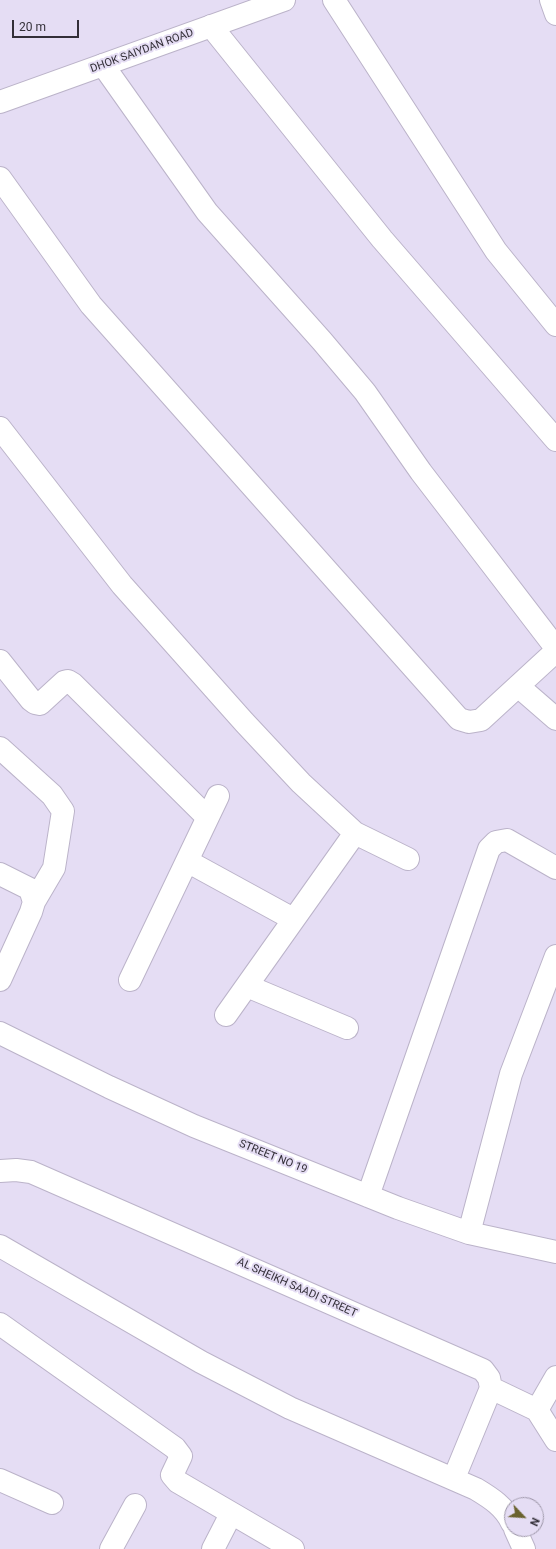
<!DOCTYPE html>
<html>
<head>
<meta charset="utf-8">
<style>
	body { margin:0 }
	#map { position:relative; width:556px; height:1549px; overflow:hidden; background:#e5ddf4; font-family:Roboto,sans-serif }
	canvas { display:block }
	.north { position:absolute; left:504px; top:1497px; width:40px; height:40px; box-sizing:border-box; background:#e5ddf4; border:1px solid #9e97a9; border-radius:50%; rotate:115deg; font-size:11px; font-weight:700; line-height:16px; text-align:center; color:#332f38 }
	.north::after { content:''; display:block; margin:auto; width:14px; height:18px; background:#6a622e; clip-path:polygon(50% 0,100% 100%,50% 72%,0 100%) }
	.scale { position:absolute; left:12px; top:20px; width:67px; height:18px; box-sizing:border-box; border:2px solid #332f38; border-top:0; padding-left:5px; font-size:12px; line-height:14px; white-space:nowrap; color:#332f38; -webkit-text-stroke:3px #e5ddf4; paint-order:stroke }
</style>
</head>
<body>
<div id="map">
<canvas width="556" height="1549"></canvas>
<div class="north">N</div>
<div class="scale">20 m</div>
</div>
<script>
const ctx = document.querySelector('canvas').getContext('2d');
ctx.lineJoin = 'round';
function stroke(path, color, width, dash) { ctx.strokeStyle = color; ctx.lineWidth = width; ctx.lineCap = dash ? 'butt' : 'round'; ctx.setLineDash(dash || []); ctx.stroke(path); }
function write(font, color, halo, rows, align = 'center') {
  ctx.font = font + ' Roboto,sans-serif'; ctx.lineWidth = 4; ctx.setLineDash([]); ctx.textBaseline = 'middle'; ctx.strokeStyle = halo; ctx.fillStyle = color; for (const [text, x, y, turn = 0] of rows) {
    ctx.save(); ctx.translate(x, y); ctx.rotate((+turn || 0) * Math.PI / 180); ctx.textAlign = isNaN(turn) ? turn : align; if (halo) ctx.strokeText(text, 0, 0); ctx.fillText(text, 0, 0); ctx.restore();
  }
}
const street = new Path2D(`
	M334,0L496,251L556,325
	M551,0L556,14
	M211,26L382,239L556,440
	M103,65L207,212L322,341L365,392L421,472L556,648
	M0,178L91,305L459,719L469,722L481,720L556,651
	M0,428L122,585L244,722L301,783L355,833L408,859
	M0,661L31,700L35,703L40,704L64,682L68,681L73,684L207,817
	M518,686L556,719
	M0,748L52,795L63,811L54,868L34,902L31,912L0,980
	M187,861L293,919
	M0,874L30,889L34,902
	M130,980L218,796
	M247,986L347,1028
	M226,1015L355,833
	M0,1033L109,1087L194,1126L398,1208L469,1233L556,1252
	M0,1171L16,1170L31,1172L483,1370L489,1378L491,1388L454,1478
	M368,1196L489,849L496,842L507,840L556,868
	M469,1233L511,1074L556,956
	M0,1246L201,1362L290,1408L476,1489C491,1498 505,1507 512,1523
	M0,1324L175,1448L181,1456L172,1475L178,1482L293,1549
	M491,1388L537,1410L556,1440
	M537,1410L556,1377
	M0,1480L52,1503
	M515,1529L524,1549
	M111,1549L135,1505
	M213,1549L231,1514`);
const secondary = new Path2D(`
	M0,102L284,0`);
const streetNames = [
	["DHOK SAIYDAN ROAD",142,51,-20],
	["STREET NO 19",273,1157,22],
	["AL SHEIKH SAADI STREET",297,1288,24]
];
stroke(street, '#bbb3c9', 24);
stroke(secondary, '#bbb3c9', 24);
stroke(street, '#fff', 22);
stroke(secondary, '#fff', 22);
write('11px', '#332f38', '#e5ddf4', streetNames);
</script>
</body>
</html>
